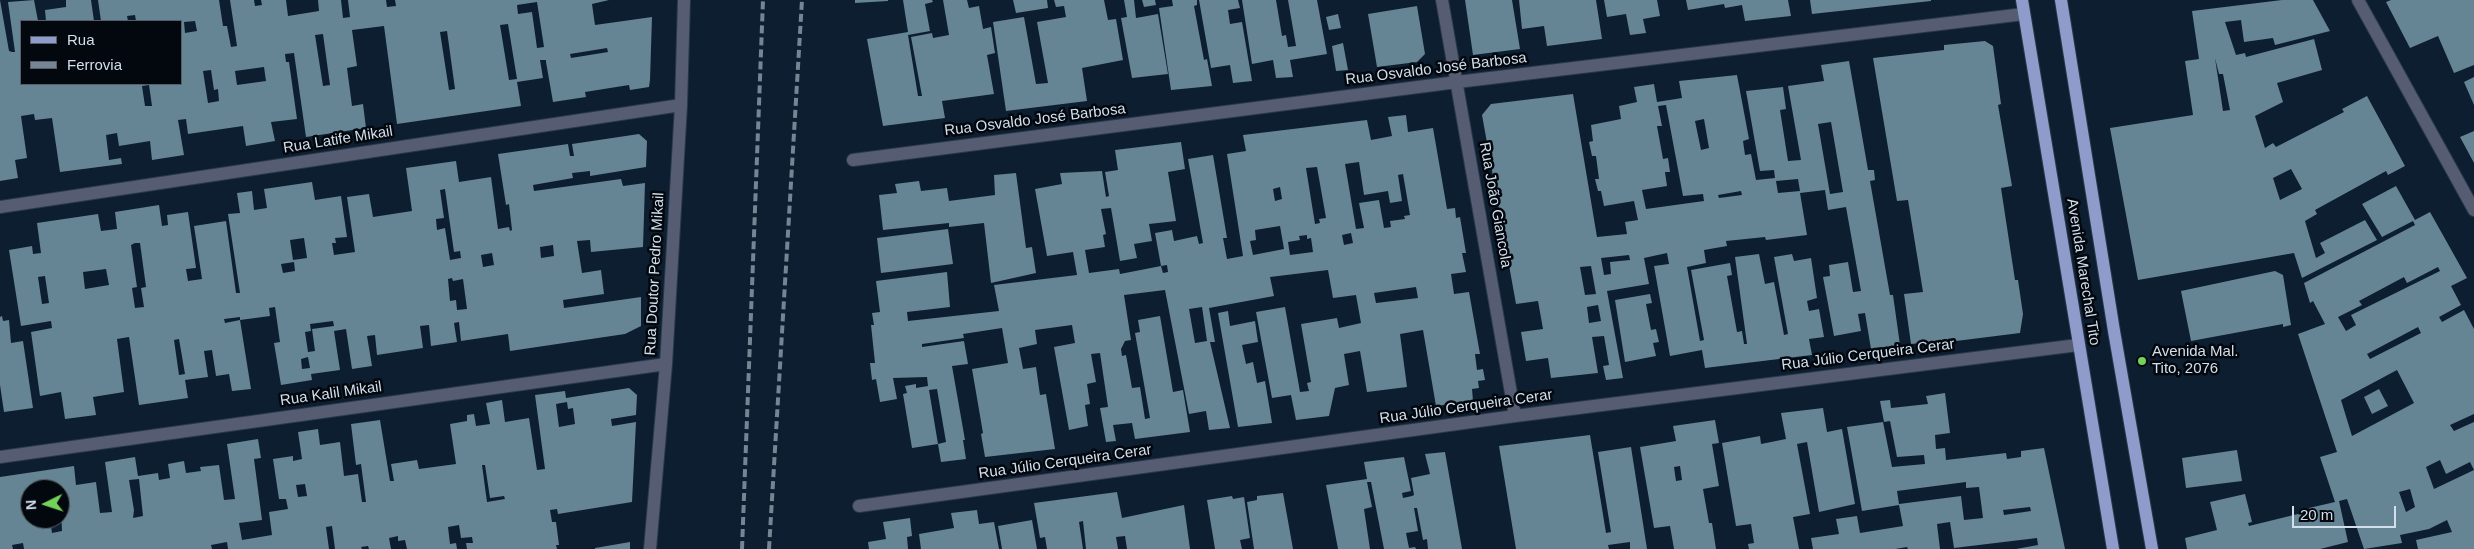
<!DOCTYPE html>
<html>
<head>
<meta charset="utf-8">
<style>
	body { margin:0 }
	#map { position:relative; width:2474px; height:549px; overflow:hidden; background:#0c1e30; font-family:Helvetica,sans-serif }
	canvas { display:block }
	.legend { position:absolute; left:20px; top:20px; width:162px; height:65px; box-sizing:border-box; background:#03080f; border:1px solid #575e67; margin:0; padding:6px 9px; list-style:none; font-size:15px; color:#d4dfec }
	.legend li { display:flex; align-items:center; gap:10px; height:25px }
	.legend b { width:25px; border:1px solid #575e67 }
	.north { position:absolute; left:20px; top:479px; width:50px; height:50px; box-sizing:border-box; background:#03080f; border:1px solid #575e67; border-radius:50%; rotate:266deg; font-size:14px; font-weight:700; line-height:20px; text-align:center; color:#d4dfec }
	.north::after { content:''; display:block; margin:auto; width:18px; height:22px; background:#74d25b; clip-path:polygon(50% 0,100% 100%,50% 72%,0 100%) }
	.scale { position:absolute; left:2292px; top:506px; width:104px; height:22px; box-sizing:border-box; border:2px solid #d4dfec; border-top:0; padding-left:6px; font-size:15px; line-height:18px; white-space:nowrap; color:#d4dfec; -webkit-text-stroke:4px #03080f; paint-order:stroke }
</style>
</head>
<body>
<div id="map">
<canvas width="2474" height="549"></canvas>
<ul class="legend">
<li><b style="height:6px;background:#8f9bca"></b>Rua</li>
<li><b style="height:6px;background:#768594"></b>Ferrovia</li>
</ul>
<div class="north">N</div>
<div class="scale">20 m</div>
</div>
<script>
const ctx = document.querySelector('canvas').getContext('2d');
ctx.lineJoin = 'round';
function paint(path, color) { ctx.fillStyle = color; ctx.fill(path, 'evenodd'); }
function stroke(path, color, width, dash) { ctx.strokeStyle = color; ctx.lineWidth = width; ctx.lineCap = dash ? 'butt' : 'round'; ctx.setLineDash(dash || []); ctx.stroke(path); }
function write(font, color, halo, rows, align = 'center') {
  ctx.font = font + ' Helvetica,sans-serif'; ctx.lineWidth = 5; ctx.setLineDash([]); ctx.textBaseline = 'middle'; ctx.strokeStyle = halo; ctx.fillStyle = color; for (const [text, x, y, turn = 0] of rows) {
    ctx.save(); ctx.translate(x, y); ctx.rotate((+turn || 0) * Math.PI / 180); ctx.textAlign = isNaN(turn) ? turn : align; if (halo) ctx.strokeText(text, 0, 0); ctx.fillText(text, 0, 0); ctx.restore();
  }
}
const building = new Path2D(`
	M0,0L9,51L12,52H15L8,2L34,0L38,21H21V84H181V21H136L135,15L127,16L128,21H101L98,0H219L223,26H227L231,47L237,46L230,0H254L255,6L262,5L261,0H286L288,16L319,11L318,0H341L343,18L350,17L348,0H386L387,7L396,6L395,0H609L592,4L595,25L652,17L650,80L649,87L630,90L629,85L585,92L586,97L553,102L546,62V60H540L543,78L517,82L521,106L397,124L384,26L352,30L357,66L347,68L352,106L363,104L366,128L306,137L294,53L285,54L286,62H289L297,119L271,122L275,141L246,146L243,126L188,134L186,119L178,120L184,155L152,160L150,141L119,146L117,133L106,135L109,160L121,158L122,164L60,172L52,118L35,120L34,114L21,116L27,158L15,160L18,178L0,181ZM537,2L544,47L537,48L532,12L518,14L517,5ZM195,21L197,31L185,33L184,22ZM508,24L517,79L509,80L500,25ZM447,31L455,89L449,90L440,32ZM323,34L330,85L323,86L315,35ZM607,48L608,52L571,58L570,54ZM264,67L266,81L237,85L235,71ZM211,70L214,90L218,89L219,101L208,103L203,71ZM149,85L152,106H145L142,86Z
	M66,0H91L94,21H46L45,10L66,7Z
	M855,0H888V1L855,3Z
	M903,0H932L933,2L925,4L930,31L908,35L918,96H922L911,37L932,33L933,38L949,35L943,0H967L969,8L979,6L983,29L991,27L995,53L987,55L994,94L942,101L945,118L883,126L867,39L908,32Z
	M1013,0H1047L1048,8L1016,13Z
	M1054,0H1104L1108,20L1116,19L1123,60L1082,68L1087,101L1006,111L993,22L1024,17L1036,84L1048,83L1037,22L1066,17L1064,6L1056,7Z
	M1124,0H1134L1136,18L1158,14L1168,74L1132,78L1121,18L1127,17Z
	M1142,0H1155L1156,5L1144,7Z
	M1172,0H1197V5L1194,6L1204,60L1207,59L1212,86L1171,90L1159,8L1173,6Z
	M1199,0H1238L1240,8L1228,10L1230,24L1242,22L1252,81L1233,83L1230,65L1211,68Z
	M1242,0H1276L1282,36L1286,35L1288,47L1296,46L1288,0H1317L1327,54L1290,60L1293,77L1276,78L1273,60L1252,64Z
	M1465,0H1512L1520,49L1473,55Z
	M1519,0H1596L1602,39L1547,46L1544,26L1522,29Z
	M1604,0H1657L1660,16L1643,19L1646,33L1630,35L1626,14L1607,17Z
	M1686,0H1788L1791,16L1745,21L1742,5L1725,8L1724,4L1688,10Z
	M1810,0H1931V1L1812,14Z
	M2282,0H2313L2330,31L2275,45L2273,38L2244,42L2241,20L2225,22L2236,55L2245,53L2246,57L2314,39L2322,70L2277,83L2283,102L2255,116L2265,148L2273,143L2276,147L2344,112L2342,109L2367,96L2405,166L2388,175L2386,171L2315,210L2317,214L2305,221L2316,258L2325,253L2320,243L2365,220L2377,240L2302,278L2294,253L2138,280L2110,128L2193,115L2185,61L2199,59L2192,11ZM2215,58L2219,74H2223L2230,110L2223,111ZM2291,169L2302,189L2280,200L2273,178Z
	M2391,0H2474V65L2454,73L2438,36L2410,48L2386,2Z
	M1417,6L1425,54L1417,62L1377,67L1368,14Z
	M1338,14L1341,28L1329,30L1326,17Z
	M1985,41L1993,46L2001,104L1998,105L2012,186L2001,188L2015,280H2018L2023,314L2020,333L1940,343L1939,341L1911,344L1904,294L1923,292L1908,200L1897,201L1873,58L1944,50V45Z
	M1343,43L1348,70L1336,71L1332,46Z
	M1849,61L1868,170H1874L1875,180L1870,181L1890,295H1893L1900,345L1871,349L1865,313L1858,314L1861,331L1834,336L1823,277L1830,276L1829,265L1848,262L1853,292L1861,291L1846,207L1828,210L1825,190L1800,193L1807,235L1766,240L1765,237L1726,241L1727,246L1704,250L1706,263L1687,267L1700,341L1704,340L1691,270L1730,263L1732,275L1727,276L1737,332L1742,331L1744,344H1747L1735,257L1759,254L1765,284L1774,282L1784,335L1788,334L1774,257L1792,254L1794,261L1811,258L1817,298L1807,301L1809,311L1819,309L1824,337L1809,339L1812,355L1705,368L1702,350L1670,356L1654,266L1669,264L1667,253L1644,258L1649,284L1607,291L1623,378L1606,380L1603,366L1609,365L1604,336L1592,337L1598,373L1551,378L1548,358L1526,361L1521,332L1543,329L1538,301L1516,304L1482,115L1491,104L1573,94L1597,237L1627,234L1625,222L1638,220L1634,201L1604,206L1601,191H1598L1595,179H1599L1596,156H1592L1589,142L1593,141L1591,125L1621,119L1619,106L1637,102L1634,87L1654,84L1657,102L1682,98L1679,81L1737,75L1749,139L1743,141L1745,155L1751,154L1756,180L1775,178L1774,170L1760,171L1746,91L1783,87L1786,109L1780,110L1788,161L1801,160L1788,86L1824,81L1821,65ZM1666,105L1683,196L1703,194L1704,201L1646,209L1642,190L1667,186L1665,172H1670L1668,158L1663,159L1657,126H1662L1658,106ZM1704,119L1709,148L1701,150L1695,121ZM1831,122L1843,192L1830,194L1818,124ZM1798,179L1800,191L1778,193L1776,181ZM1741,191L1742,195L1719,198L1718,195ZM1629,255L1630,260L1610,262L1611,274L1604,275L1601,258ZM1591,266L1596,294L1585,295L1580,267ZM1598,305L1601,321L1589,323L1587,307Z
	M2474,77V105L2464,82Z
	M1406,115L1408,132L1433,128L1447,209L1455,208L1456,218L1460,217L1466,253H1462L1466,272L1451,274L1454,294L1469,292L1480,354H1475L1477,370L1483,369L1485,380L1478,381L1479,388L1472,389L1473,401L1436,406L1423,330L1400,334L1407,387L1367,392L1360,351L1344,354L1349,385L1335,388L1329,416L1296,420L1291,395L1272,398L1256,312L1285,307L1300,392L1309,391L1307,383L1311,382L1301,324L1337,318L1339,328L1361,323L1356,295L1333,298L1328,270L1270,277L1274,296L1209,308L1215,342H1210L1230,428L1209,430L1206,411L1189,414L1165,290L1124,295L1131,340L1125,341L1121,349L1122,356L1126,355L1132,388L1140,387L1145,419L1150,418L1135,333L1140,332L1138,320L1160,316L1173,392L1183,390L1190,432L1135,439L1132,423L1113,425L1116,441L1106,442L1100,408L1108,407L1100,353L1091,354L1096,382L1087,384L1090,404L1085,405L1088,426L1069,430L1054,347L1075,343L1072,325L1035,330L1037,344L1019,348L1023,369L1036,367L1040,395L1046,394L1055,449L985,457L981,434L983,433L972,369L1008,363L1002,328L963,334L964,338L922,344V347L964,341L968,364L952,366L965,440H963L966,459L941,462L938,444L912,448L903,394L907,393L905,386L916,384V388L928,386L927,377L893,378L897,399L880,402L876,379L872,380L870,363H875L871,325H874L872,313L880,312L876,281L947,272L950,307L907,312L908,321L999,311L994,285L1077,275L1073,252L1047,256L1035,189L1062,184L1060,173L1102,171L1106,197L1109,196L1105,172L1118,170L1115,150L1181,142L1185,169L1168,172L1176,221L1149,224L1152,241L1134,244L1137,258L1120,261L1111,208L1101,209L1106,234L1103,235L1105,247L1085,250L1089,273L1119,269L1120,274L1161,266L1163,273L1168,272L1167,265L1161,266L1155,233L1172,230L1174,241L1197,236L1199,244L1203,243L1188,159L1213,155L1227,238H1223L1227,259L1243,256L1227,154L1246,151L1243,135L1367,120L1371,140L1392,136L1388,117ZM1359,162L1364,195L1388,191L1390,203L1402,201L1398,175L1403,174L1410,215L1404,216L1405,219L1390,221L1391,227L1384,228L1379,200L1359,203L1364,228L1356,229L1345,164ZM1317,167L1326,218L1319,219L1320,223L1315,224L1306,168ZM1280,187L1282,199L1275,201L1273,189ZM1280,226L1284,249L1253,255L1250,241L1256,240L1255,230ZM1351,233L1353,243L1344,245L1342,235ZM1307,235V239L1311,238L1313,252L1290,255L1288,242L1300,240L1299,236ZM1416,287L1418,298L1376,303L1374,293ZM1202,307L1207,341L1195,343L1189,309ZM937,389L946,442L938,444L929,390Z
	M2474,131V163L2460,137Z
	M639,134L647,141L646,167L590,176V171L572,173L573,178L533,185L534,191L621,179L623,186L645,183L643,247L591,252L590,240L577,241L582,273L601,270L604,294L563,300L564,308L641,297V326L625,334L510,351L508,334L461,341L459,322L454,323L457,342L431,346L429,325L420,326L423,348L377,355L375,335L367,336L372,366L352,369L346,329L334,331L340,370L311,374L312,380L281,385L274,343L280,342L275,307L269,308L270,316L240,320V317L224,319L225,323L240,320L251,389L232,391L229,374L216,376L212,350L204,351L208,377L185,380L188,398L139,405L129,337L117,339L124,392L93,397L96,415L65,419L61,392L40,396L31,332L52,328L51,321L21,326L9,250L32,246L33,254L41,253L37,223L98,214L101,231L117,229L115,212L159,205L162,226L168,225L167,215L188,212L196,268L186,269L188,281L202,279L194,226L226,221L236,293H240L228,214L240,213L237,193L252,191L254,210L267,208L264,189L312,182L315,200L341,196L347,237L335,238L336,243H332L334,255L355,252L347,197L369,194L373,217L412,211L406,168L456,161L459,182L491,177L498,229L509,227L510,231L512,230L509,204L506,205L498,154L568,144L570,156H574L572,144ZM445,189L454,252L460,251L461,258L450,260L445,228L437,230L436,219L444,218L440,190ZM304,238L307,258L293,260L290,240ZM135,243H140L146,287L141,288L144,307L135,308L132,288L137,287L131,245ZM553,245L554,256L541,258L540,247ZM492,253L494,265L483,267L481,255ZM294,262L295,271L283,273L281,264ZM106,269L109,285L85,289L83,272ZM45,276L49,303L42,304L38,277ZM452,278L453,281L463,279L467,309L457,310L456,300L450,301L448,279ZM333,321L334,326L312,329L315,351L308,352L305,332L311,331L310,324ZM179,339L185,374L179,375L174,340ZM308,357L310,368L302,369L301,359Z
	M1016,173L1026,248L1032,247L1036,273L991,283L984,223L949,227V223L883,230L879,195L897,193L895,184L919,181L921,191L947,188L949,201L995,195L994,175Z
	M2396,186L2415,220L2430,212L2467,278L2451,286L2461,305L2439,317L2442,322L2464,310L2474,329V414L2450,425L2454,431L2474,422V470L2470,462L2446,474L2440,460L2426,467L2434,489L2474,470V549H2418L2416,540L2452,532L2447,520L2429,529L2400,535L2402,543L2364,549L2347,499L2339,501L2348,542L2320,549H2187L2185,538L2217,530L2210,502L2245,494L2252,522L2248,523L2249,526L2310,511L2309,508L2335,502L2320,457L2337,452L2298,334L2325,324L2313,301L2310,303L2304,283L2415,225L2413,221L2382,237L2362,204ZM2438,267L2440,271L2351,315L2356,325L2346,331L2338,317L2362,305L2359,301L2404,277L2407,283ZM2418,327L2421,333L2370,359L2367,354ZM2397,370L2414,403L2352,436L2341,400ZM2410,489L2415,507L2406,512L2399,492Z
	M948,229L953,264L881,273L877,238Z
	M2275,271L2283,275L2291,325L2283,327V324L2191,341L2181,291Z
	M1650,294L1652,303L1646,304L1651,330L1656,329L1659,342L1653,343L1656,356L1625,362L1615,300Z
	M1228,311L1230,326L1255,321L1258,342L1242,345L1246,364L1253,362L1257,383L1265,381L1272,423L1238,427L1218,313Z
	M2,316L3,321L9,320L11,343L23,341L33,408L4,412L0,385V317Z
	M629,388L637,395L636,415L611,419L612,426L636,422L632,502L558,514L557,509L550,510L552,522H556L559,545H556L557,549H467L466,543H473L472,537L461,538L459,525L448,527L450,544L456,543L457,549H407L405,540L398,541V536L389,538L391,549H369L368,546L361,547L362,549H335L332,526L326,527L329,549H228L227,542L211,545L212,549H24L23,543L12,545L13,549H0V477L74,466L76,485L96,482L100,513L112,512L105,462L135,457L138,476L158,473L159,480L170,478L168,464L184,461L186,473L201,471L200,467L219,465L224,500L235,499L227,444L258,439L261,458L254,459L262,520L239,523L242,540L272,535L269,512L288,509L286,499H279L273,459L293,456V461L302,459L298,432L318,429L320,445L340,442L344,476L358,474L362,502H366L361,464L356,465L351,424L380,420L390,481H394L391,464L417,460L419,469L456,464L450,424L467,421V415L474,414L476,426L490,424L486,403L502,400L505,422L529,418L537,470L545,469L535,395L565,391L566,398ZM567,402L568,409L573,408L575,424L559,427L556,404ZM482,465H485L490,498L504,496L505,499L487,502ZM139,479L143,516L133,518L134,510L129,480ZM305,484L307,496L298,497L296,485ZM30,489H60L62,531L52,533L50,519H30Z
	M2379,389L2388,406L2372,414L2364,397Z
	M1945,393L1950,433L1935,435L1936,449L1945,448L1946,460L2006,453L2007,459L2021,457V451L2044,448L2065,549H2016L2038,545L2037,538L1954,548L1950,522L1937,524L1940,549H1908L1907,547L1895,549H1813L1811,538L1839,534L1836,519L1857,516L1860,533L1903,526L1899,505L1862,511L1847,427L1883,422L1892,467L1925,464L1924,455L1897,457L1890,421L1884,422L1880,401L1890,400L1891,408L1928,404L1926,396ZM1966,482V488L1979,487L1983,518L1964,520L1961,496L1899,504L1897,491ZM2030,507L2031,511L2004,515L2003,510Z
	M1823,408L1827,432L1842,429L1855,504L1819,512L1807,442L1797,444L1810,514L1793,517L1799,549H1749L1748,544L1754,543L1751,524L1736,526L1722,443L1760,436L1761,444L1786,439L1781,413Z
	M1715,420L1719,443L1712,444L1719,486L1703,489L1709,523H1712L1716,549H1674L1670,526L1654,528L1640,447L1676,441L1673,426ZM1680,466L1682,480L1676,481L1674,467Z
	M1590,435L1606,533L1611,532L1598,452L1631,447L1647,549H1630V542L1608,545L1609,549H1516L1499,446Z
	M2237,450L2242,481L2186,488L2182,458Z
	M1445,452L1462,549H1428L1427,539L1423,540L1417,508H1414L1418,531L1406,533L1409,548L1415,547L1416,549H1384L1371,482H1367L1372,507L1364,509L1370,549H1338L1326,485L1367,479L1364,462L1404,457L1411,491L1402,493L1403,498L1412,496L1414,495L1411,478L1430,474L1425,454Z
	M1117,492L1122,518L1184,505L1190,549H1127L1125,536L1116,537L1118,549H1086L1083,521L1079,522L1083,549H1047L1045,537L1040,538L1034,503Z
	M1283,493L1293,549H1254L1247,502L1257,500V496Z
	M1232,496L1233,499L1244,497L1250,538L1240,540L1242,549H1215L1207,500Z
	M977,510L979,524L994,522L999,549H921L919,534L954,528L951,513Z
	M910,518L912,536L907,537L908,549H869L868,542L886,539L883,522Z
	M1032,520L1037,549H1002L998,526Z
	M630,542V549H595V548Z`);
const street = new Path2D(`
	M1442,0L1515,416
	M2358,0L2474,210
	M853,160L1457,82L2024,14
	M0,207L681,105
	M0,457L666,364
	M859,506L1515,416L2078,345
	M650,549L666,364L681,105L684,0`);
const primary = new Path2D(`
	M2022,0L2113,549
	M2061,0L2114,331L2152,549`);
const rail = new Path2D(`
	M742,549L763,0
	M769,549L802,0`);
const markers = [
	[2142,361,5,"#74d25b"]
];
const streetNames = [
	["Rua Osvaldo José Barbosa",1436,69,-7],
	["Rua Osvaldo José Barbosa",1035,120,-7],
	["Rua Latife Mikail",338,140,-9],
	["Rua João Giancola",1495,205,80],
	["Avenida Marechal Tito",2083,272,81],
	["Rua Doutor Pedro Mikail",655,274,-87],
	["Rua Júlio Cerqueira Cerar",1868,355,-7],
	["Rua Kalil Mikail",331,394,-8],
	["Rua Júlio Cerqueira Cerar",1466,407,-8],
	["Rua Júlio Cerqueira Cerar",1065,462,-8]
];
const poiNames = [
	["Avenida Mal.",2152,352],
	["Tito, 2076",2152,369]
];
paint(building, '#658594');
stroke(street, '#28394a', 14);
stroke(primary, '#28394a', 14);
stroke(street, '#565c72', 12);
stroke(primary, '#8f9bca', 12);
stroke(rail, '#768594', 4, [8, 4]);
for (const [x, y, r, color] of markers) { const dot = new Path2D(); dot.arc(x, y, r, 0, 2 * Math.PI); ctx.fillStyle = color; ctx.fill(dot); stroke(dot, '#03080f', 2); }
write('15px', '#d4dfec', '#03080f', streetNames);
write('15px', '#d4dfec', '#03080f', poiNames, 'left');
</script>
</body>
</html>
